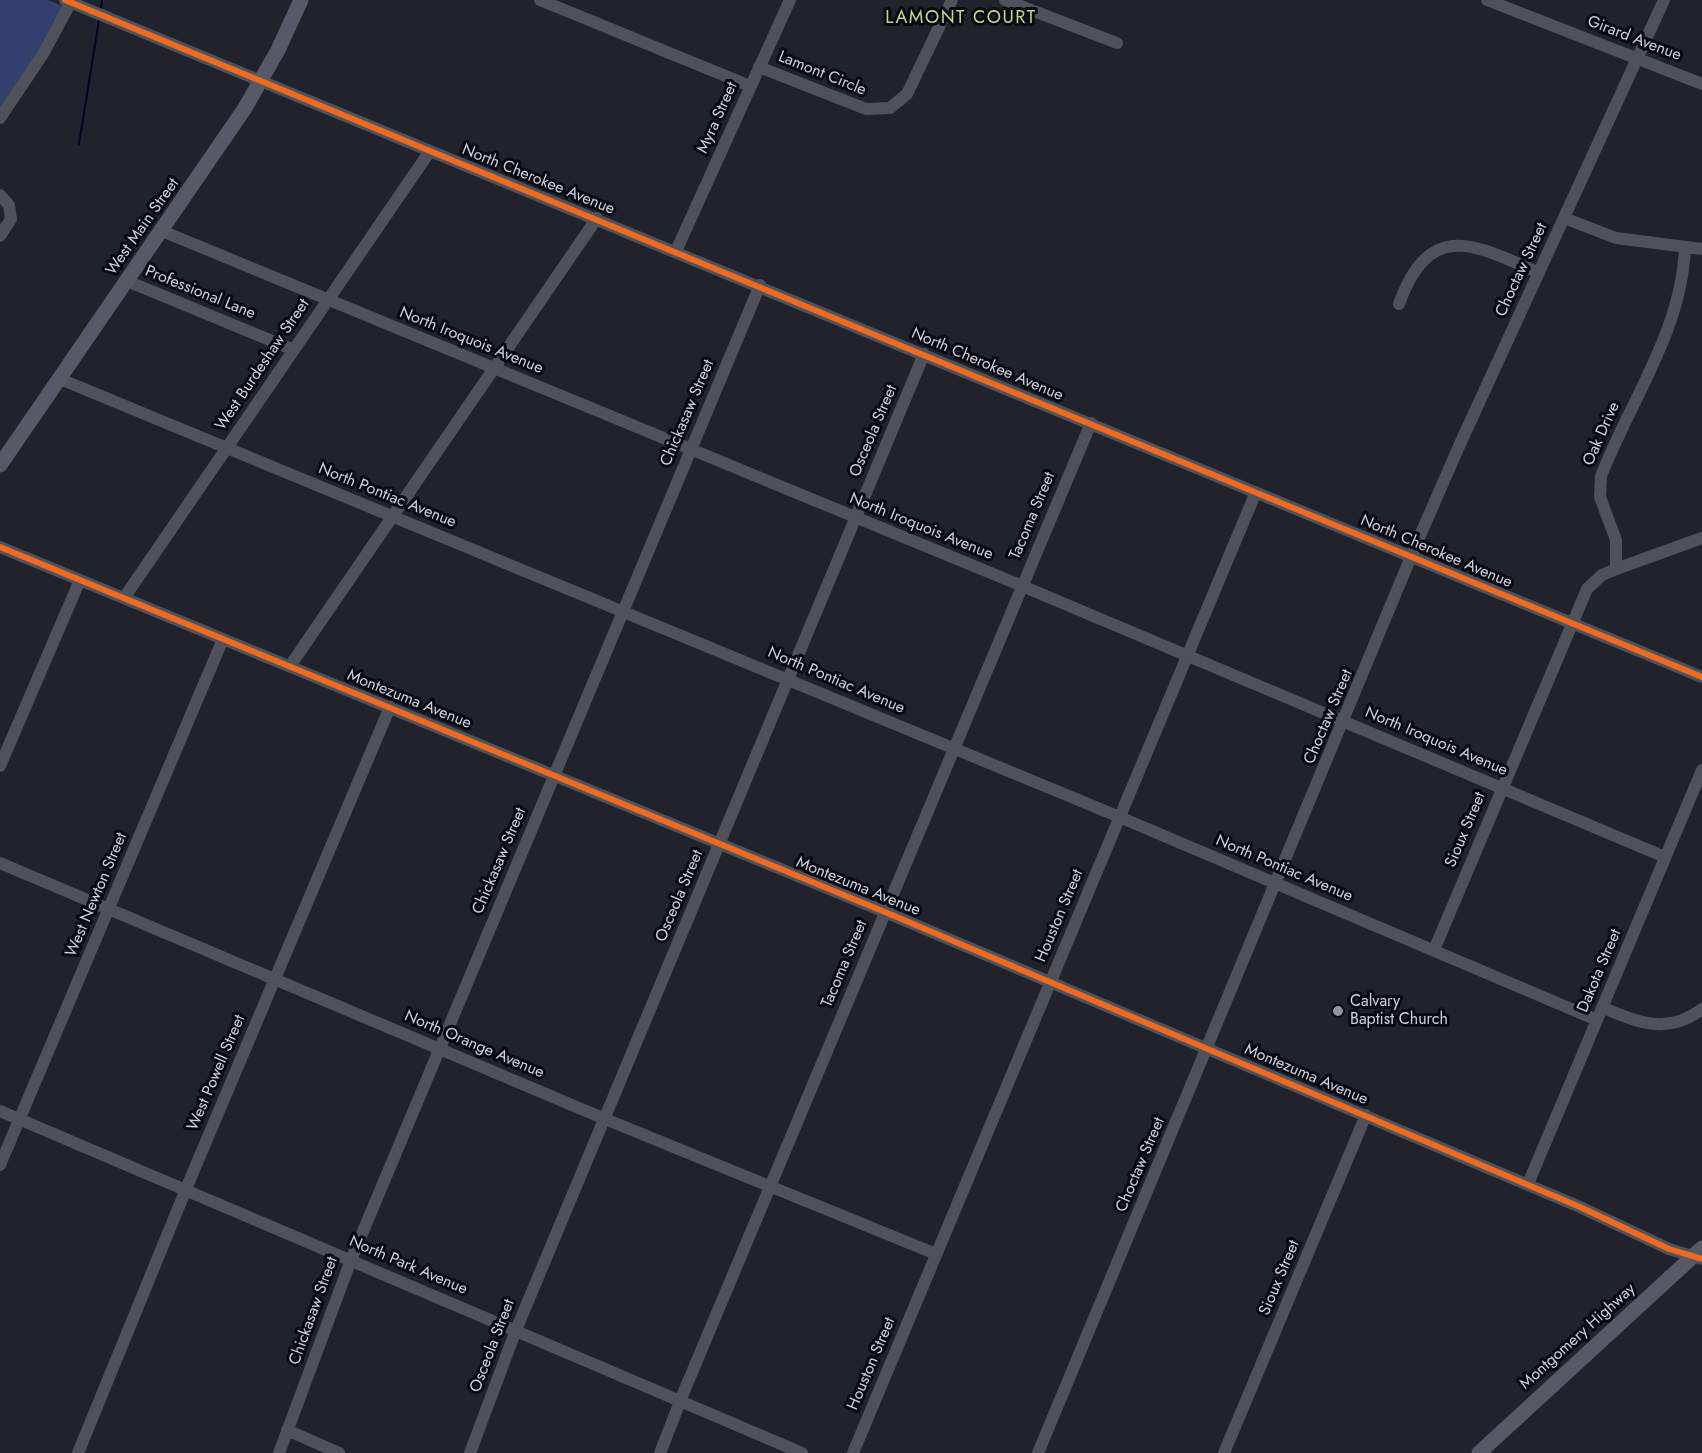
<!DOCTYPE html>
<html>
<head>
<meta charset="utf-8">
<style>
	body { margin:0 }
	canvas { display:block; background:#20232b }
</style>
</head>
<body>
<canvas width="1702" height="1453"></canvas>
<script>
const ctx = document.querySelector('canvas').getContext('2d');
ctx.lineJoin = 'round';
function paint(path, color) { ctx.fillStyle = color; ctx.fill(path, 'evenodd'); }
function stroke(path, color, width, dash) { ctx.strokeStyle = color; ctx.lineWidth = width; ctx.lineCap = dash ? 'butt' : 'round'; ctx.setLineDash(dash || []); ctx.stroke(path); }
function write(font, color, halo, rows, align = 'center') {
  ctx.font = font + ' Jost,sans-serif'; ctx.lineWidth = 6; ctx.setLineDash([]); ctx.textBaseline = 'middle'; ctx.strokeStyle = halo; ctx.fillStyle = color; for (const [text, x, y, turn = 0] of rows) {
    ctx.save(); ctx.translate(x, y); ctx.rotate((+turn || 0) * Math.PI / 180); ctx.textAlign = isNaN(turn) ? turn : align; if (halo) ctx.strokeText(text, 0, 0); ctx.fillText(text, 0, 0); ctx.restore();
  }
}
const green = new Path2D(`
	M0,0H48L63,6L31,63L0,108Z`);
const stream = new Path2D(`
	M101,8L102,0
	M79,144L99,20`);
const minor = new Path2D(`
	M65,0L1702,677
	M540,0L750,86
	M1005,0L1117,43
	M1487,0L1702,84
	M759,67L866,109L890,108L907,94L952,0
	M0,118L43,54L71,2
	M0,195L9,205L11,219L0,236
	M1564,218L1616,238L1702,249
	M162,231L1015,583L1665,857
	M676,251L790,0
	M127,281L294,350
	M1399,304C1430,219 1474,244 1539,273
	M60,379L1110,813L1597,1020
	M0,547L885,912L1580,1207L1669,1249L1702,1259
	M1616,569V540L1600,497L1601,476C1631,400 1682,330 1685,247
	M124,598L430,151
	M290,666L597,218
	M0,766L80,580
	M0,863L605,1119L936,1254
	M1434,950L1587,589L1602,575L1616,569L1702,538
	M1602,1007C1637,1023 1668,1035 1702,1009
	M0,1111L802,1453
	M0,1165L223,639
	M1528,1184L1702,770
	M287,1430L339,1453
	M78,1453L191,1177L390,707
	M279,1453L351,1260L760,285
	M470,1453L516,1330L924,354
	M660,1453L685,1389L1091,423
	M853,1453L1256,492
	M1038,1453L1415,547L1460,444L1664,0
	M1224,1453L1366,1115`);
const major = new Path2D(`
	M0,465L245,108L278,50L301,0
	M1479,1453L1702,1248`);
const cycleway = new Path2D(`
	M65,0L1702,677
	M0,547L885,912L1580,1207L1669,1249L1702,1259`);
const markers = [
	[1338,1011,6,"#90949d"]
];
const streetNames = [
	["Girard Avenue",1634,39,21],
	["Lamont Circle",822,74,22],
	["Myra Street",718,118,-66],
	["North Cherokee Avenue",538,180,22],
	["West Main Street",143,227,-55],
	["Choctaw Street",1522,270,-65],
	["Professional Lane",200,293,22],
	["North Iroquois Avenue",471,341,22],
	["West Burdeshaw Street",263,365,-56],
	["North Cherokee Avenue",987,365,23],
	["Chickasaw Street",688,413,-67],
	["Osceola Street",874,431,-67],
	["Oak Drive",1602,434,-66],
	["North Pontiac Avenue",387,496,22],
	["Tacoma Street",1033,516,-67],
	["North Iroquois Avenue",921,527,22],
	["North Cherokee Avenue",1436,552,23],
	["North Pontiac Avenue",836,681,23],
	["Montezuma Avenue",409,700,22],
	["Choctaw Street",1329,717,-67],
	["North Iroquois Avenue",1436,742,23],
	["Sioux Street",1466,830,-67],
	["Chickasaw Street",500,861,-67],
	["North Pontiac Avenue",1284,869,23],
	["Montezuma Avenue",858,887,22],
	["West Newton Street",97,895,-67],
	["Osceola Street",680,896,-67],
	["Houston Street",1060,916,-67],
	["Tacoma Street",845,964,-67],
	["Dakota Street",1600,971,-67],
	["North Orange Avenue",474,1045,23],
	["West Powell Street",217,1073,-67],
	["Montezuma Avenue",1306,1075,23],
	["Choctaw Street",1141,1165,-67],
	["North Park Avenue",408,1266,23],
	["Sioux Street",1280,1278,-67],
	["Chickasaw Street",314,1311,-70],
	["Montgomery Highway",1578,1337,-42],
	["Osceola Street",493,1346,-69],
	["Houston Street",872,1364,-67]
];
const poiNames = [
	["Calvary",1350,1002],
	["Baptist Church",1350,1020]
];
const neighbourhoodNames = [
	["LAMONT COURT",961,19]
];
paint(green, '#333f6c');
stroke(stream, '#06032b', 2);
stroke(minor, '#4f525b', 12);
stroke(major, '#575a66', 15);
stroke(cycleway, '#ed6a23', 6);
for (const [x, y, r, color] of markers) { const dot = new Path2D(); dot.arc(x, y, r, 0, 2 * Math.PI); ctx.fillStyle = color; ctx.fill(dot); stroke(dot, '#090a11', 2); }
write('16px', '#cdd1db', '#090a11', streetNames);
write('16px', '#cdd1db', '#090a11', poiNames, 'left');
ctx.letterSpacing = '1.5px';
write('18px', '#c4d98e', '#090a11', neighbourhoodNames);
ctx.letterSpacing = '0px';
</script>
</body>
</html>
